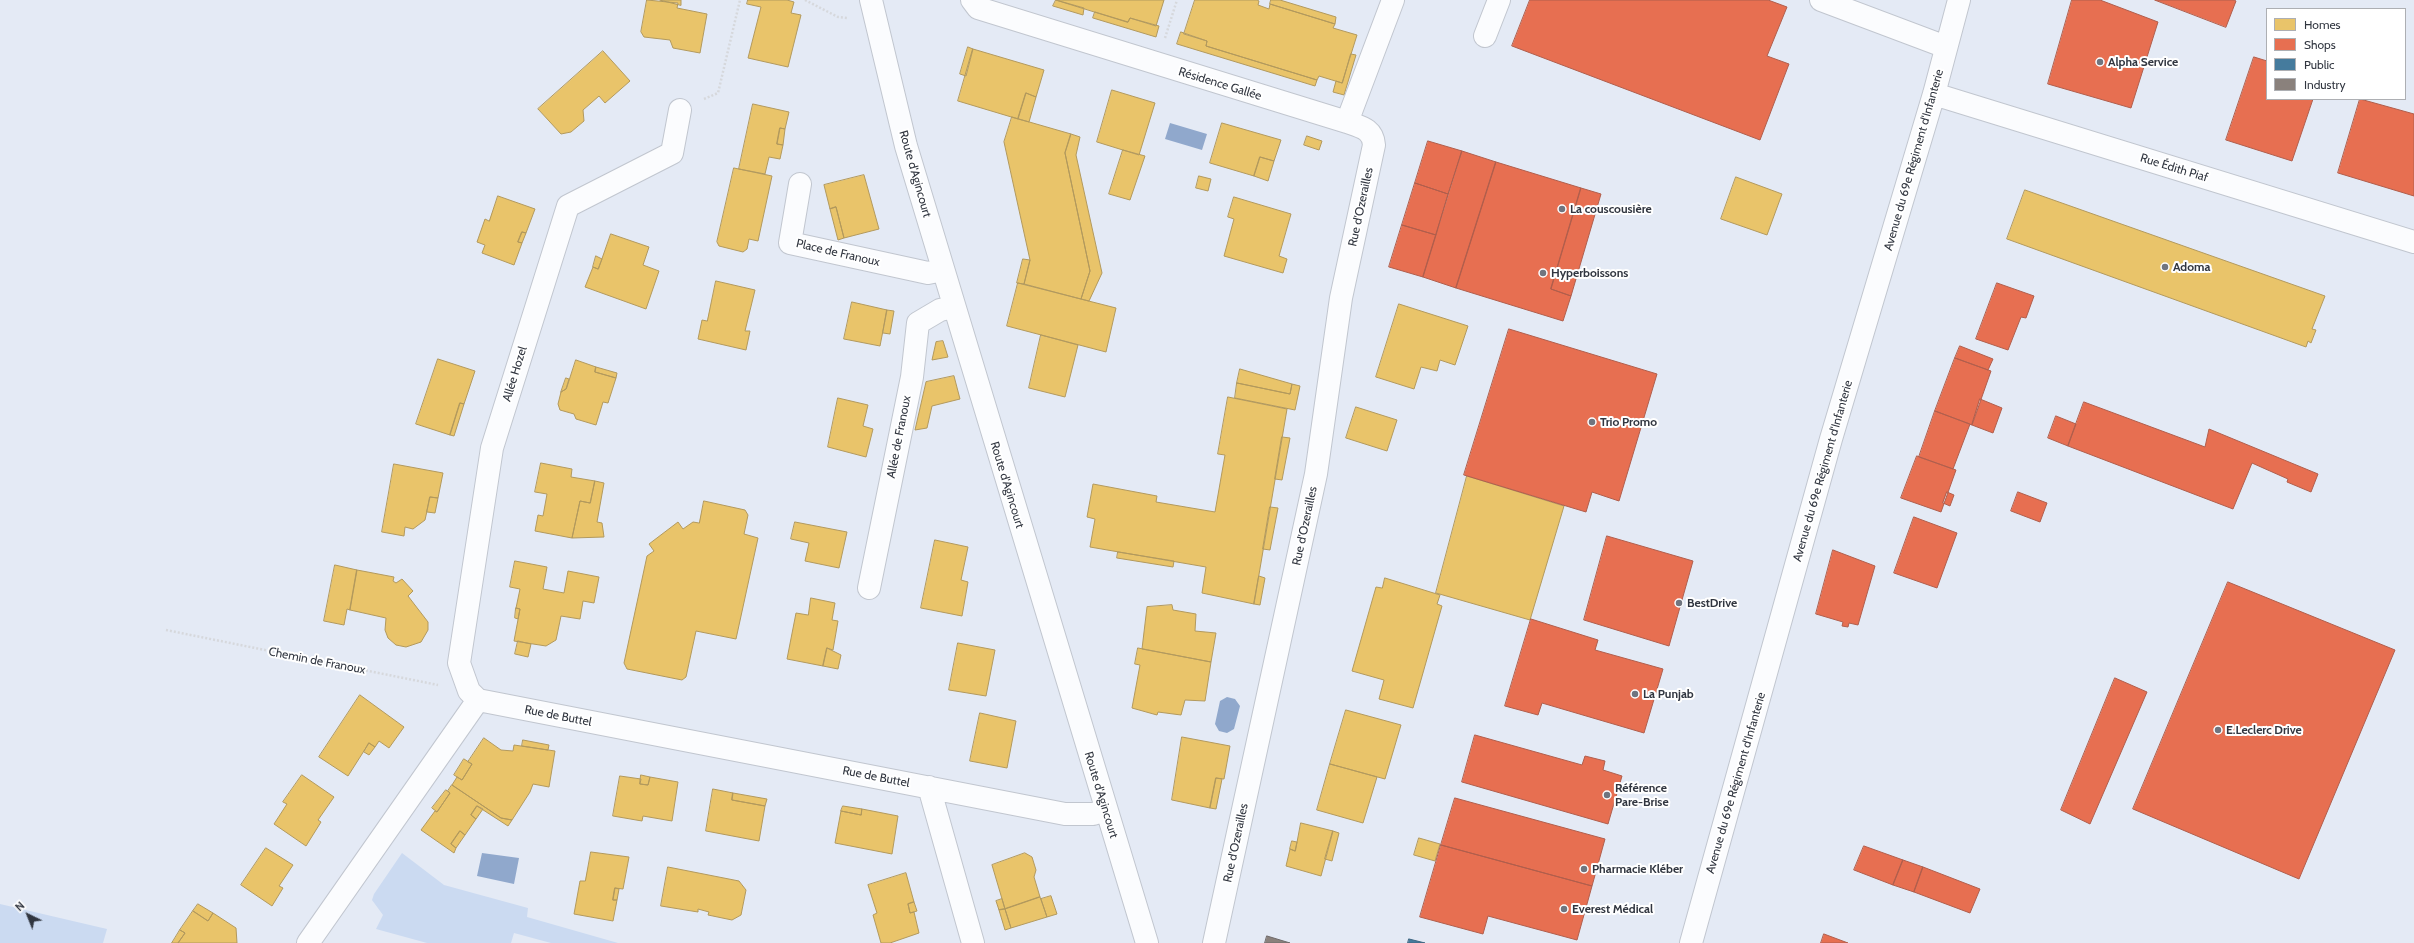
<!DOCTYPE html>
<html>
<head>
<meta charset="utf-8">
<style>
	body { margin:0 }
	#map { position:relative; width:2414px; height:943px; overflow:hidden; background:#e4eaf5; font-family:Cabin,sans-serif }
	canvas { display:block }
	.legend { position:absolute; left:2266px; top:8px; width:140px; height:92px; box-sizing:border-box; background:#fff; border:1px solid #adafb3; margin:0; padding:5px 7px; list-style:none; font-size:12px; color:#313640 }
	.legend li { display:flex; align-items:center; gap:8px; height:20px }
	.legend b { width:20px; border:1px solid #adafb3 }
	.north { position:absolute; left:8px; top:895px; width:40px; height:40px; -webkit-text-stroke:3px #fff; paint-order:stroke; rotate:317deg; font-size:11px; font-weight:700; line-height:16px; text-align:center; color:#313640 }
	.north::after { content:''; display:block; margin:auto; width:14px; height:18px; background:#313640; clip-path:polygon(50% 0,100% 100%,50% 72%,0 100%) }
</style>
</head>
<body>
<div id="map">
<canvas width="2414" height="943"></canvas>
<ul class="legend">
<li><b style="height:11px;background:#e9c46a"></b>Homes</li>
<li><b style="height:11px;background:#e76f51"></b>Shops</li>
<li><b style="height:11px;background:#457b9d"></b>Public</li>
<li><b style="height:11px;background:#8a817c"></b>Industry</li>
</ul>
<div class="north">N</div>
</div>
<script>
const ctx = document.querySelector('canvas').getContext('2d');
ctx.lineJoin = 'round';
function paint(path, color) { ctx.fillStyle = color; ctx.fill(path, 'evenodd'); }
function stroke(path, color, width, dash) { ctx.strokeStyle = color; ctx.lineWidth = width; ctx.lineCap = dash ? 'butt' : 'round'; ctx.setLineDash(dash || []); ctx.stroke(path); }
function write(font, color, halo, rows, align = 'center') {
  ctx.font = font + ' Cabin,sans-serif'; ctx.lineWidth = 4; ctx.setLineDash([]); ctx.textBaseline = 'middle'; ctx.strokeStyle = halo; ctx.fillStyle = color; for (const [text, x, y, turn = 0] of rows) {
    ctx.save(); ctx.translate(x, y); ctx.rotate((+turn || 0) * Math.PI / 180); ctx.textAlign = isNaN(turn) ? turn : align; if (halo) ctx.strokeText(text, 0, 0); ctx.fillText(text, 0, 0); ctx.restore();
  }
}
const green = new Path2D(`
	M402,853L444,885L528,908L527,917L618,943H551L514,933L511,943H427L376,929L383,915L372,900L374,894Z
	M0,904L107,929L103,943H0Z`);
const water = new Path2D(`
	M1170,123L1207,134L1202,150L1165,139Z
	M1227,697L1235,699L1240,706L1234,729L1227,733L1219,731L1215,724L1220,701Z
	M482,853L519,858L514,884L477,876Z`);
const homes = new Path2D(`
	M647,0L678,3L677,8L707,14L700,53L673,48L670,40L644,37L641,32Z
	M660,0H681V5Z
	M748,0H787L794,2L791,13L801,15L788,67L748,58L761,7L747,4Z
	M1056,0L1084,8L1083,15L1053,6Z
	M1056,0H1164L1156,26L1130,18L1128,22Z
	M1195,0H1257L1259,1L1258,5L1269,9L1270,4L1335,24L1333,28L1357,35L1342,83L1319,76L1317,80L1206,46L1207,41L1184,34Z
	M1271,0H1280L1336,17L1335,24L1270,4Z
	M1095,12L1128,22L1130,18L1159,26L1156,37L1093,18Z
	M1181,32L1207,41L1206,46L1317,80L1315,86L1177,44Z
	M968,47L973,49L966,76L960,74Z
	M973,49L1044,70L1036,97L1026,93L1018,119L958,101Z
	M603,51L630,81L605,103L599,96L583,110L584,121L571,132L561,134L538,109Z
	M1351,54L1356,55L1344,95L1333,92L1336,81L1342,83Z
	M1112,90L1155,103L1139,155L1097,142Z
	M1026,93L1036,97L1029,122L1018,119Z
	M753,104L789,112L785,129L780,128L777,144L783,145L780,159L769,157L765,174L739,169Z
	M1012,117L1071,134L1065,153L1090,271L1081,299L1024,284L1030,260L1004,142Z
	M1222,123L1281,140L1274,161L1260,157L1254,176L1210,163Z
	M780,128L785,129L783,145L777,144Z
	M1071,134L1080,137L1076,155L1102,273L1089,301L1081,299L1090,271L1065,153Z
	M1307,136L1322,141L1319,150L1304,145Z
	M1123,150L1145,156L1130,200L1109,194Z
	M1260,157L1274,161L1268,181L1254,176Z
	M734,168L772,176L758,241L749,239L747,249L743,252L719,246L717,242Z
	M864,175L879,229L844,238L836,207L830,209L824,185Z
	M1199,176L1211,179L1208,191L1196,188Z
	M1736,177L1782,194L1767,235L1721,219Z
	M2025,190L2325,296L2312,329L2316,330L2311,343L2308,341L2306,347L2007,239Z
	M498,196L535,209L526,233L522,232L518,242L522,243L514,265L482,253L485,245L477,242L485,219L489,221Z
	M1234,197L1291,214L1279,256L1287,259L1283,273L1224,256L1234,219L1228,217Z
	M836,207L844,238L838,240L830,209Z
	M522,232L526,233L522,243L518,242Z
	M611,234L649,247L643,265L659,271L646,309L585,287L593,267L598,269Z
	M596,256L602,259L598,269L593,267Z
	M1023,259L1030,260L1024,284L1017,283Z
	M716,281L755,290L745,331H750L746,350L698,339L702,320L707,321Z
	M1018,283L1116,308L1106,352L1007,326Z
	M852,302L887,310L880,346L844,339Z
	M1399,304L1468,326L1455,365L1440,360L1437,371L1421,367L1414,389L1376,377Z
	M887,310L894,311L890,334L883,333Z
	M1041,335L1078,345L1065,397L1029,388Z
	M943,341L948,357L932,360L936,342Z
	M438,359L475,371L464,404L460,403L450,435L416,424Z
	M576,360L596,367L595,372L616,378L608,403L603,402L596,425L576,419L574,414L560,410L558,404L561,392L566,389Z
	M596,367L617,373L616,378L595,372Z
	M1240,369L1292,384L1290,394L1237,383Z
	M954,376L960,399L932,406L927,428L915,430L926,382Z
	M566,378L569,379L566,389L561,392Z
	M1237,383L1290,394L1292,384L1300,386L1295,410L1235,398Z
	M1228,397L1287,409L1254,604L1202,593L1206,567L1090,547L1095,519L1087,517L1093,484L1157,496L1156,502L1215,512L1225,455L1218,454Z
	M838,398L868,405L863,426L873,429L866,457L828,447Z
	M460,403L464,404L454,436L450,435Z
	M1356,407L1397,420L1387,451L1346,438Z
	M1282,437L1290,438L1282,480L1275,479Z
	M541,463L572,469L571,477L595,481L590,503L580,501L572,538L535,531L538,515L543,516L547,494L535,492Z
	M394,464L443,473L438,498L430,497L425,520L413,529L405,527L404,536L382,532Z
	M1467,476L1564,506L1530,620L1436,593Z
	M595,481L604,483L597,522L602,523L604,537L572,538L580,501L590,503Z
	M430,497L438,498L435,513L427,512Z
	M704,501L745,510L748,515L744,534L758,538L736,639L696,631L686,677L682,680L627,669L624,663L647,556L654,551L649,544L678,522L683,529L693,522L699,523Z
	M1270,507L1278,508L1270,550L1263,549Z
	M795,522L847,532L839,568L805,561L809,543L791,539Z
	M935,540L968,547L961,580L968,582L962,616L921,608Z
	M1118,552L1174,561L1173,567L1117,558Z
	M515,561L547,567L543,589L564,593L568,571L599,577L594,603L583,601L580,619L561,616L556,640L546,646L514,641L520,609L516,608L520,589L510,587Z
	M335,565L357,570L350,610L347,609L344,625L324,621Z
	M357,570L394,577L393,581L396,583L402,579L413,591L408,596L428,622V630L421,642L406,647L396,645L388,638L385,630L386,618L350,610Z
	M1259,576L1265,578L1260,605L1254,604Z
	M1385,578L1440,595L1437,604L1442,606L1413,708L1379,699L1384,680L1352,671L1376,587L1382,588Z
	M811,598L835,603L832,620L838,621L833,650L827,648L823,666L787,659L796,613L808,615Z
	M1172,605L1173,610L1196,614L1195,631L1216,633L1211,662L1142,649L1147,607Z
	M516,608L520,609L518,619L515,618Z
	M518,641L531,644L528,657L515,654Z
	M958,643L995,650L986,696L949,690Z
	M827,648L841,655L838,669L823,666Z
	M1138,648L1211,662L1205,701L1185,700L1181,715L1158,712L1157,715L1132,708L1140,665L1135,664Z
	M360,695L404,727L389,748L379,741L375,747L369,743L348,776L319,757Z
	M1346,710L1401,725L1385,779L1330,764Z
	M980,713L1016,721L1007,768L970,761Z
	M1182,737L1230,746L1224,779L1216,778L1210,808L1172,800Z
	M484,738L501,750L513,751L514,745L555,751L549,787L533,784L530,792L512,820L501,818L452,785L457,777L462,780L472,764L468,762Z
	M523,740L549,745L548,750L522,746Z
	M369,743L375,747L369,755L364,752Z
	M464,759L472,764L462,780L454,775Z
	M1330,764L1377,777L1363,823L1317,810Z
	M302,775L334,797L318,820L321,822L306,846L274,824L287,804L283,802Z
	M641,775L650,777L648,785L640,784Z
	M620,776L641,779L640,784L648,785L650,777L678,782L672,821L643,816L642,821L613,816Z
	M1216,778L1222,779L1216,809L1210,808Z
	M452,785L501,818L512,820L508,826L477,806L471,815L476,819L465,835L460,831L451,844L456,848L454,853L421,830L435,811L437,812L450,793L448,791Z
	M713,789L733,793L732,800L765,806L759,841L706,831Z
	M446,790L450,793L437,812L432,808Z
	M733,793L767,799L765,806L732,800Z
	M477,806L483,809L476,819L471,815Z
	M843,806L862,809L861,815L841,811Z
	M862,809L898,816L892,854L835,843L841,811L861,815Z
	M1301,823L1333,831L1321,876L1286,866L1290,849L1295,851Z
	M460,831L465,835L456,848L451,844Z
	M1333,831L1339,833L1332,861L1325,859Z
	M1419,838L1440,844L1435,861L1414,855Z
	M1292,841L1297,842L1295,851L1290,849Z
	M266,848L293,865L279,886L283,888L272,906L241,885Z
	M591,852L629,857L623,889L615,888L613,900H617L613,921L574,914L580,881H585Z
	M1025,853L1032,857L1036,870L1034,877L1040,897L1005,909L992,865Z
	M668,867L739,881L746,890L741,915L732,920L708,915L709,912L698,909V912L661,906Z
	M906,873L914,902L908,904L910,913L914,912L919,933L890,943H881L873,915L877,913L868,885Z
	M615,888L619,889L617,900H613Z
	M1051,896L1057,914L1047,917L1041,899Z
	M1040,897L1047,917L1011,928L1005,909Z
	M1002,899L1005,909L999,910L996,901Z
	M914,902L917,911L910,913L908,904Z
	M198,904L213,913L208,921L193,911Z
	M1005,909L1011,928L1005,930L999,910Z
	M193,911L208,921L213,913L236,928L237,943H178L185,933L180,930Z
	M180,930L185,933L178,943H172Z`);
const shops = new Path2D(`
	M1530,0H1768L1787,7L1767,56L1789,64L1760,140L1512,46Z
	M2072,0H2100L2158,22L2131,108L2048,84Z
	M2155,0H2234L2236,1L2226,27Z
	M2254,57L2267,61V99H2313L2292,161L2226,140Z
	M2360,99L2414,114V196L2338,173Z
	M1428,141L1462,151L1448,194L1415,183Z
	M1462,151L1496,162L1456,288L1423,277Z
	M1496,162L1581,188L1551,289L1571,296L1563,321L1456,288Z
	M1415,183L1448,194L1436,235L1402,225Z
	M1581,188L1601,194L1571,296L1551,289Z
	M1402,225L1436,235L1423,277L1389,267Z
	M1997,283L2034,296L2026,318L2021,317L2008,350L1976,339Z
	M1509,329L1657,374L1619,501L1592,492L1586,512L1464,475Z
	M1960,346L1993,359L1988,370L1955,358Z
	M1955,358L1991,371L1972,425L1935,411Z
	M1980,399L2002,408L1993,433L1972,425Z
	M2084,402L2205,447L2209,429L2318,474L2311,492L2287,482L2288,479L2252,463L2233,509L2068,446Z
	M1935,411L1970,424L1953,469L1919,457Z
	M2056,416L2076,424L2068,446L2048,438Z
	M1917,456L1956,470L1941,512L1901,498Z
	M1947,492L1954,495L1950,506L1943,503Z
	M2018,492L2047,503L2040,522L2011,511Z
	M1914,517L1957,533L1937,588L1894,573Z
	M1607,536L1693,561L1669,646L1584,620Z
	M1833,550L1875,566L1858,625L1849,623L1848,627L1842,626L1843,622L1816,614Z
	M2228,582L2395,650L2299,879L2133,809Z
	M1531,619L1598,640L1595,650L1663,669L1644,733L1542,703L1538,715L1505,706Z
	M2115,678L2147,692L2090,824L2061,810Z
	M1475,735L1582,765L1585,756L1605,761L1603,770L1622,776L1608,824L1462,782Z
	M1455,798L1605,839L1592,886L1441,845Z
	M1441,845L1592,886L1577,940L1488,916L1483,934L1420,917Z
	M1864,846L1903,860L1893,885L1854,870Z
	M1903,860L1923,867L1914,892L1893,885Z
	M1923,867L1980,889L1970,913L1914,892Z
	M1824,934L1848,943H1821Z`);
const public = new Path2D(`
	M1409,939L1425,943H1408Z`);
const industry = new Path2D(`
	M1267,936L1290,943H1265Z`);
const path = new Path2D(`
	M805,0L838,17L848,18
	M1165,38L1177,0
	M704,99L718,93L740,0
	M166,630L438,685`);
const minor = new Path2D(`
	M871,0L906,146L1147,943
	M972,0L978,8L1347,122C1361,127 1373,129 1374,145L1341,298L1316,474L1214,943
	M1821,0L1946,47
	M1485,36L1499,0
	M1934,94L2414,242
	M1347,122L1393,0
	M800,184L790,243L928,273L943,270
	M869,588L912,377L918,323L940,310L954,307
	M478,700L469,691L459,663L492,448L568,206L672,153L680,110
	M929,787L973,943
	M308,943L478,700L1065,814H1093L1106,810
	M1691,943L1831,439L1934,94L1959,0`);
const markers = [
	[2100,62,4,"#70757f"],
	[1562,209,4,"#70757f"],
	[2165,267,4,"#70757f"],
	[1543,273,4,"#70757f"],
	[1592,422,4,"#70757f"],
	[1679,603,4,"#70757f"],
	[1635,694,4,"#70757f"],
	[2218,730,4,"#70757f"],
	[1607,795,4,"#70757f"],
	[1584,869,4,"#70757f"],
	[1564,909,4,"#70757f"]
];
const poiNames = [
	["Alpha Service",2108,62],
	["La couscousière",1570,209],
	["Adoma",2173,267],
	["Hyperboissons",1551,273],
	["Trio Promo",1600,422],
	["BestDrive",1687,603],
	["La Punjab",1643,694],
	["E.Leclerc Drive",2226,730],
	["Référence",1615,788],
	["Pare-Brise",1615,802],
	["Pharmacie Kléber",1592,869],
	["Everest Médical",1572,909]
];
const streetNames = [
	["Résidence Gallée",1220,84,17],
	["Avenue du 69e Régiment d'Infanterie",1914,160,-74],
	["Rue Édith Piaf",2174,168,17],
	["Route d'Agincourt",915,174,74],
	["Rue d'Ozerailles",1361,207,-78],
	["Place de Franoux",838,253,13],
	["Allée Hozel",515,374,-73],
	["Allée de Franoux",899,437,-79],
	["Avenue du 69e Régiment d'Infanterie",1823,471,-74],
	["Route d'Agincourt",1007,485,73],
	["Rue d'Ozerailles",1305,526,-78],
	["Chemin de Franoux",317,661,11],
	["Rue de Buttel",558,716,11],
	["Rue de Buttel",876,777,11],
	["Avenue du 69e Régiment d'Infanterie",1736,783,-74],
	["Route d'Agincourt",1101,795,73],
	["Rue d'Ozerailles",1236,843,-78]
];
paint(green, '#cbdaf1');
paint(water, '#90a8cc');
paint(homes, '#e9c46a');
stroke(homes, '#b2995d', 1);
paint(shops, '#e76f51');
stroke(shops, '#b05e4c', 1);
paint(public, '#457b9d');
stroke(public, '#3f6681', 1);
paint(industry, '#8a817c');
stroke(industry, '#6f6a6a', 1);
stroke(minor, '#c1c6cf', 24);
stroke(path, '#d6d8dc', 2.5, [2, 2]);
stroke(minor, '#fbfcfe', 22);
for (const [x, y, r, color] of markers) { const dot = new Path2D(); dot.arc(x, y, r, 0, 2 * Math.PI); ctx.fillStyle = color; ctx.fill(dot); stroke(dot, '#fff', 1.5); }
write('bold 12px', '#313640', '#fff', poiNames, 'left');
write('12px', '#313640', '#fff', streetNames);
</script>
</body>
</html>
